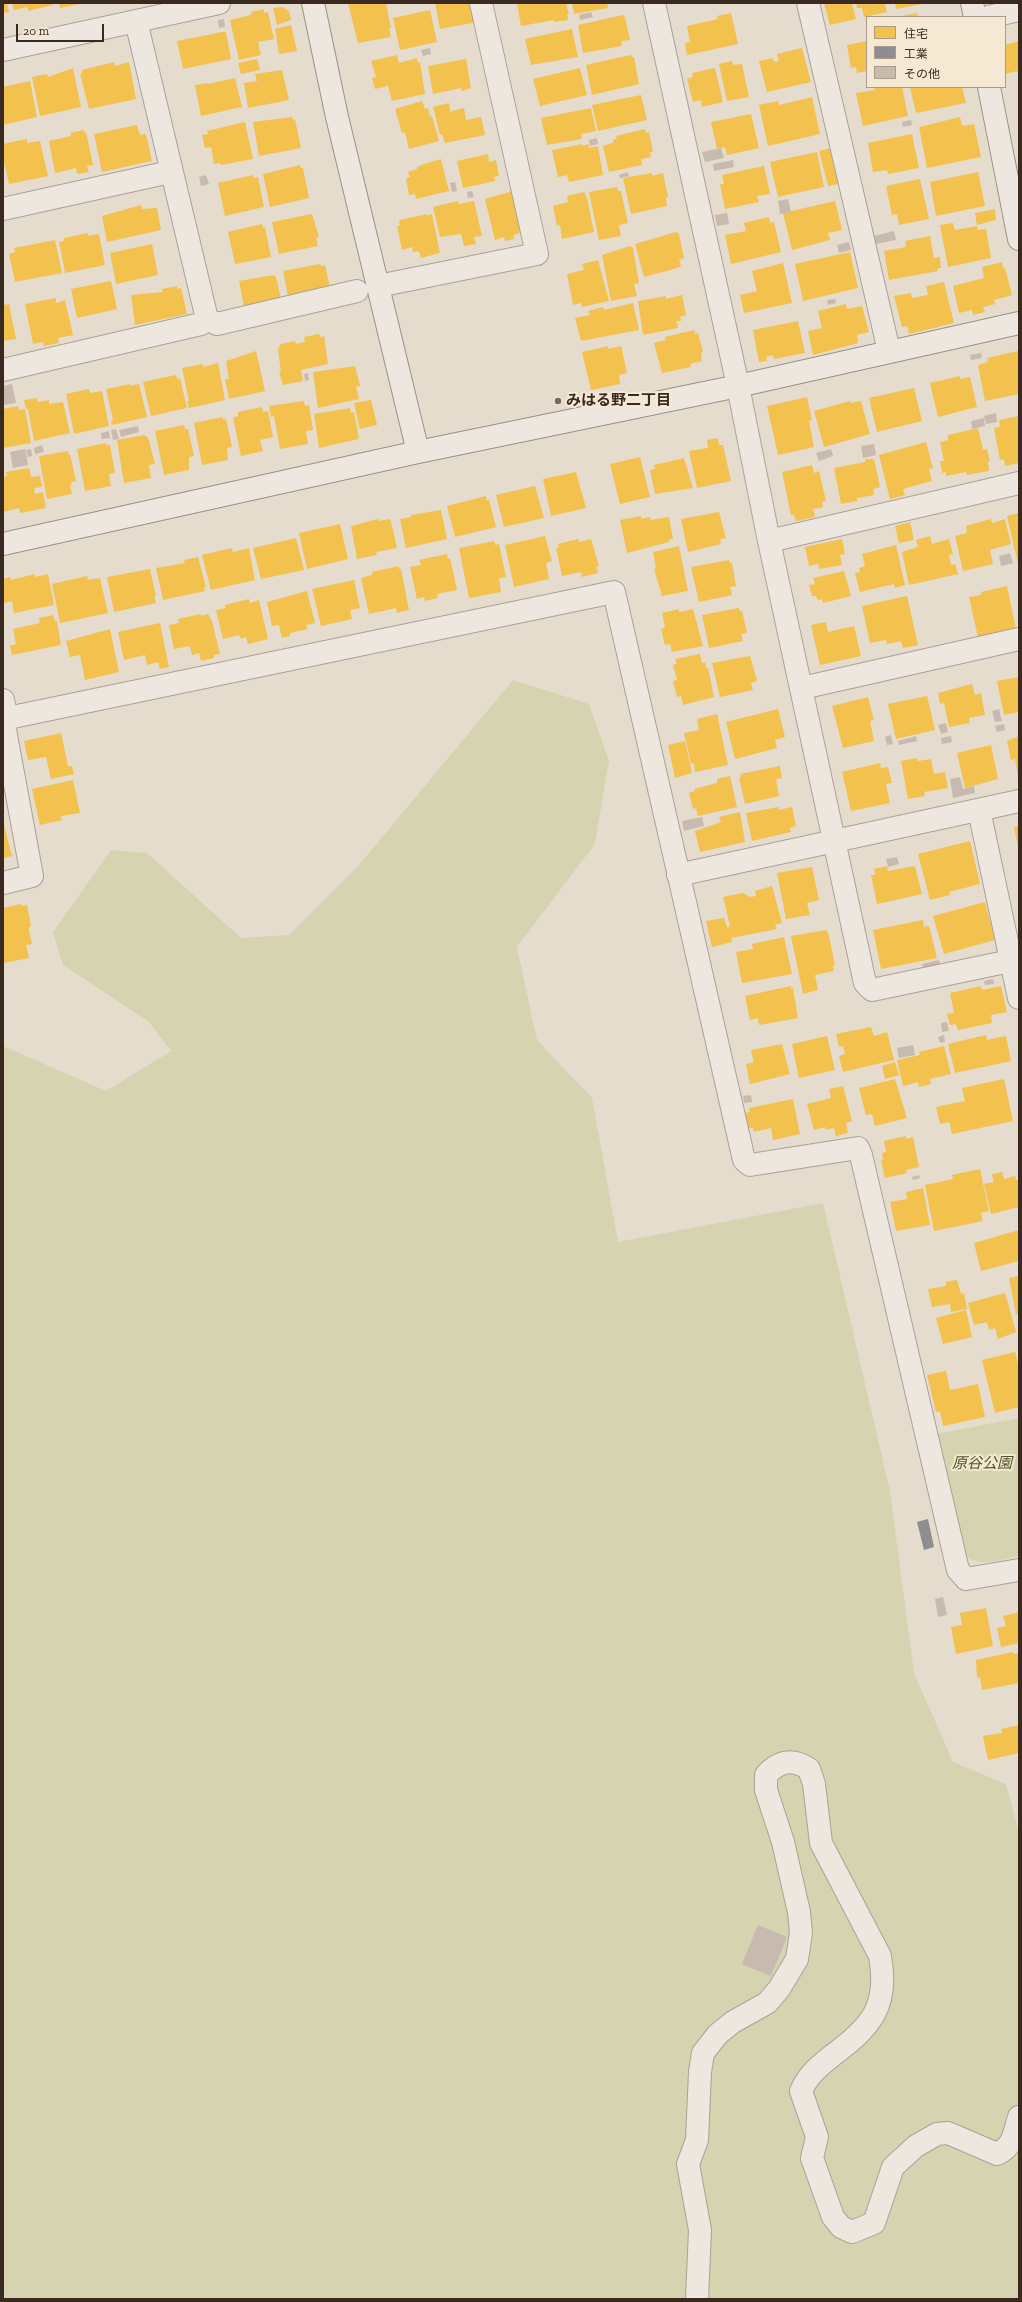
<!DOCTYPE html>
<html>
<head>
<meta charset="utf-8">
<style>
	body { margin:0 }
	#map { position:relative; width:1022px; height:2302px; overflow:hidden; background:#e5dcce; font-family:"Zilla Slab","Noto Sans JP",serif }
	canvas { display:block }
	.frame { position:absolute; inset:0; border:4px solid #39291f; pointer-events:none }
	.legend { position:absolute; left:866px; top:16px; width:140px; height:72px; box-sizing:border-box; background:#f5e9d4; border:1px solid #aa9c8c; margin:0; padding:5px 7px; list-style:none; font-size:12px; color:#39291f }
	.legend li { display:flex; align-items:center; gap:8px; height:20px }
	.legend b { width:20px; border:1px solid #aa9c8c }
	.scale { position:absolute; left:16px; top:24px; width:88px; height:18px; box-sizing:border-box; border:2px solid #39291f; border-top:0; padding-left:5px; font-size:12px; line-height:14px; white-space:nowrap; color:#39291f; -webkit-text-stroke:3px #f5e9d4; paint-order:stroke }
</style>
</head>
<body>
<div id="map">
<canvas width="1022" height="2302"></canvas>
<div class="frame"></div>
<ul class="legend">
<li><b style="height:11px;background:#f2c14e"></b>住宅</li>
<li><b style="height:11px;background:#8d8d92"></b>工業</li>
<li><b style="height:11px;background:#c8baaf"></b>その他</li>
</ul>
<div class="scale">20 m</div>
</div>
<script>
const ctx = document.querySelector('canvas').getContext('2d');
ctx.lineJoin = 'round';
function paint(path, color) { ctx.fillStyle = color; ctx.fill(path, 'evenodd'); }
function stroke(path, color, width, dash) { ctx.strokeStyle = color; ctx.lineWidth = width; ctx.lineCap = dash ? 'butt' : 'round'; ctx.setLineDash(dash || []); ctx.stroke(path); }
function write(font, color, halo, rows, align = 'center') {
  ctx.font = font + ' "Zilla Slab","Noto Sans JP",serif'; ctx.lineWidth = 4; ctx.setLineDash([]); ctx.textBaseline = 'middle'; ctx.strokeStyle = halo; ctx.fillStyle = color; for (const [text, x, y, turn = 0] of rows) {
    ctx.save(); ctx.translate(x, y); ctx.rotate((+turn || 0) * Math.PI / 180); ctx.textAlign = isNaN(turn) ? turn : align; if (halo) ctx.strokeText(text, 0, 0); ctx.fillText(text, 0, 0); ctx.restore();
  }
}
const green = new Path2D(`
	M513,680L589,704L609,761L595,844L517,947L537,1040L592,1098L618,1242L823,1203L890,1491L914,1673L953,1762L1006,1784L1019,1833V2299H3V1046L106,1091L171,1051L148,1021L63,965L53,932L111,850L147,853L241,938L289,935L359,865Z
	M1019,1418V1556C1001,1559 974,1571 964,1551L937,1434Z`);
const homes = new Path2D(`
	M3,3H7L9,12L3,13Z
	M12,3H52L53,5L28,11V7L14,10Z
	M59,3H79V4L60,8Z
	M348,3H386L391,28H389L391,37L358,43Z
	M435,3H473L477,22L440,29Z
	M517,3H566L569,14H567L568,20L554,22V20L521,26Z
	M572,3H607L608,8L574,14Z
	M824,3H852L856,19L830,25Z
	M856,3H885L887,12L864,17L862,8H857Z
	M895,3H922V4L896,9Z
	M282,7L289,11L291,20L277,25L273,8Z
	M264,9V13L268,12L274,39L258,42L261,55L239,60L230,20L251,15V12Z
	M430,10L437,42L400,50L393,18Z
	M731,13L738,44L687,55L685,43L690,42L687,26L718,19L717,16Z
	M917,13L918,17H902V16Z
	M623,15L625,17L630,40L621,41L622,46L583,53L578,25Z
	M291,25L297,51L279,54L275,29Z
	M572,29L578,57L531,65L525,39Z
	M222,32H226L231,59L183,69L177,41Z
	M867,41V71L857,73L856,67L851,68L847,45Z
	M1019,41V76L1017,71L1005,74V45Z
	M802,48L811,82L767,92L759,61L773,58L774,62L779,61L777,54Z
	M397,55L399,63L417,58L418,63L420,62L425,94L392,101L388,86L375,89L372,78L376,77L371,61Z
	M631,55L632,57H634L639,84L592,95L586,65Z
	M257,59L260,70L241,74L238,63Z
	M466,59L471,88L462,91L461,88L433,94L428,66Z
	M732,61L733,65L742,64L749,97L727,101L719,64Z
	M114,62L115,66L129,62L136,99L89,109L80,74H82V70Z
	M73,68L81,107L40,116L32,77L47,74L48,77Z
	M580,68L587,95L540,106L533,79Z
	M715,68L723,102L702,107L701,100L693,102L687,79L693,77L692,73Z
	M282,70L289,100L248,108L244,83L257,81L255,74Z
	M235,78L242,107L201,116L195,85L208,83V84Z
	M30,81L37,117L3,125V87Z
	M874,87H902L908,116L863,126L856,93L875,90Z
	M910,87H962L966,103L916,113Z
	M641,95L647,120L598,131L592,105Z
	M812,97L820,134L768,146L759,105L778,101L779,105Z
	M422,101L425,109L428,108L430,117L432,116L439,141L409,149L405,132L402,133L395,109Z
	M449,103L451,114L452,111L464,108L466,120L481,117L485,135L445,143L442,134L440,135L433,107Z
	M591,108L596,131L581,134L582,139L547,145L541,118Z
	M751,114L759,148L727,155L725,147L717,149L711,122Z
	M292,117L293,120L295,119L301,148L259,156L253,122Z
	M960,117L962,126L974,124L981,157L927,168L919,127Z
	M245,122L253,159L221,165L220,163L214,164L211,147L205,148L202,135L208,134L207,131Z
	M137,125L140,135L146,134L152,161L102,172L94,134Z
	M645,129L646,133L649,132L653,152H650L651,157L641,159L642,165L609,172L603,146L613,143V140L617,139L616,136Z
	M83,130L84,132H86L93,165L87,166L89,172L77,174L76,168L55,173L49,141L71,136L70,133Z
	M912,134L919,168L888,174L887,170L873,172L868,143Z
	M27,139V143L40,141L48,176L9,184L3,158V144Z
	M582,144L583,146L589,144V148L598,146L603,175L569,182L567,175L558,177L552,150Z
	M830,148L838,184L828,186L819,151Z
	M817,152L824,187L778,197L770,162Z
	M488,154L489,162L496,160L499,176L494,177L495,181L463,188L457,161Z
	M441,159L449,191L416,199L415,194L409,195L406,178L410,177L408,172L417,169V167L424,164Z
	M300,165L301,168H303L309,198L270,207L263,174Z
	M764,166L770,194L757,196L759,202L725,209L720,184H724L722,175Z
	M978,172L985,206L936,216L930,182Z
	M652,173V176L663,173L668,197L666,198L667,206L631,214L623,178Z
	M253,175L254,178L258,177L264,207L225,216L218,183Z
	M920,179L929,219L899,225L897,214L892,215L886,186Z
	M617,187L618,191H621L628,223L619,225L621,236L599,240L589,192Z
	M513,191L523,230L519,231L520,233L513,235L514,239L505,241L504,237L495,240L485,199Z
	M584,192L587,198L594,232L562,239L560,225L557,226L553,206L568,202L567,196Z
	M458,201L459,204L474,201L482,236L474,237L476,244L464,246L461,234L440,237L433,207Z
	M835,201L842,230L828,233L830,240L792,250L783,213Z
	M141,205L142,209L157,208L161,230L107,242L102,216Z
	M995,209L996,220L977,225L975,213Z
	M312,214L319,237L316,238L318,246L279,254L272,222Z
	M427,214V216L432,214L440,253L421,258L419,251L413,252L412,247L402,250L397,226H400L399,220Z
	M769,217L770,223L774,222L781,252L731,264L725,235L746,231L744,223Z
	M953,223L955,230L977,226L978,230L986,229L991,258L948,267L940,225Z
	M262,224L263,228L265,227L271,257L235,264L228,232Z
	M676,232L679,234L684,258L679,260L681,267L644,277L635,244Z
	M88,233V236L99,234L105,265L65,273L59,242L64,241V238Z
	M930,236L934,258L940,257L941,268H938V271L889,280L884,251L906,247L905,241Z
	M55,240L62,273L15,282L9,254L15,252L14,248Z
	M152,244L158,275L116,284L110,253Z
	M630,246L633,248L639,283L634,284L637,296L611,301L602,255Z
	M850,252L858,288L803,301L795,264Z
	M598,260L609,301L582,307L581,303L573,305L567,274L584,270L582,264Z
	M1002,262L1003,269L1005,268L1012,295L994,300L995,304L983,307L985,312L973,315L972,310L959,313L953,286L984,278L982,267Z
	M783,263L792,303L744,313L740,295L757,291L752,271Z
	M320,264L321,266L325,265L330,287L289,301L283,271Z
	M274,275L276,277L281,299L245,312L239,281Z
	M111,281L117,309L77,318L71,289Z
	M944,282L954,323L909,334L907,326L902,327L894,296L911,293L912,298L928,295L926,286Z
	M177,286V289L181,288L187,314L135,325L131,295L163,292L162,289Z
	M682,295L686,315L680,317L681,321H676L678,328L643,335L638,301L666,296V299Z
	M56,298V303L65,300L73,335L58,338L59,343L44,346L43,342L33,344L25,304Z
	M633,303L639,330L581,341L575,318L590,315L588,311L603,307L604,310Z
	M9,304L16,339L3,341V305Z
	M846,304L847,309L862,306L869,332L857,335L858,343L813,355L808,331L822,328L818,311Z
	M798,321L805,353L774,359L773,355L766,357L767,361L759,362L753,330Z
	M694,330L695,334L698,333L703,352L701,353L702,361L690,364L691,367L662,373L654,343L666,340L665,337Z
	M319,334L320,337L324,336L328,364L301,370L303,381L283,385L279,372H281L278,349L281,344L295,341L296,344L305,342L304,337Z
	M608,346V349L621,346L627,373L619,375L620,384L591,390L582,352Z
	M256,351L265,391L229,399L225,379H229L226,361Z
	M1018,351L1019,394L985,401L978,365L988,362L987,358Z
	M218,363L225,400L189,408L187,401H189L182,368L203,364V367Z
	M355,366L360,386L356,387L359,399L318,408L313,372Z
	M176,375L177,379L180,378L187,408L151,416L143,382Z
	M960,376V379L970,377L977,407L938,417L930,383Z
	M130,384V386L139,384L147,417L112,425L111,421L113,420L106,389Z
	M914,388L922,421L877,432L869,398Z
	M89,389L90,393L102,391L109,426L74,434L66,394Z
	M807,397L812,420L809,421L814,447L778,455L767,406Z
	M37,398L38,402L49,400V404L63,402L70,433L34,441L28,409H26L24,400Z
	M371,400L377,425L360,429L354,403Z
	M304,401L305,406L309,405L313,430L306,431L308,444L280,449L274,416L271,417L269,406Z
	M850,401V403L861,401L870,434L824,447L814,411Z
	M18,406L19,410L25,409L31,443L3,448V409Z
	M262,407L263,412L268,411L273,437L260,440L263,451L241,456L233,418L238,416V412Z
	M350,408L351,413L354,412L359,439L319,448L314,414Z
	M1019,416V463L1005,466L1004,459L1000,460L994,428L1000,427L999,420Z
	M223,417V420L226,419L232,447L227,448L228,460L202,465L194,423Z
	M184,425L185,429H188L194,456L189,457V470L164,475L155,431Z
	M978,428L983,450L987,449L990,461L988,462L989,471L967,475L966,472L946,476V472L942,473L940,461H944L940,442L948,440V435Z
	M145,435L146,437H148L155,464L149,465L151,478L124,483L117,440Z
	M718,438L719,445H723L731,481L697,488L689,451L708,448L707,440Z
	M926,442L933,468L929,469L932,481L903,489L905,495L890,499L879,455Z
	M106,443L107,445H110L115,473L109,474L111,486L85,491L77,449Z
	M68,451V454H70L76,481L71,482L72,485H70L72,494L47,499L39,456Z
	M640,457L650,497L620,504L610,464Z
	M684,458L693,488L655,494L650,470L655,469L654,465Z
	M865,459H874L880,487L873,489L874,495L857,498V501L841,504L834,468L865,462Z
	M812,465L814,473L819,471L826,501L822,502L823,507L813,509L815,517L796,521L794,515H791L782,472Z
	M29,468L31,477L40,476L42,487L34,488L35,494L43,492L46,508L20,513L19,508L3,512V477L7,476L6,472Z
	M576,472L586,508L551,516L543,479Z
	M535,486L544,518L504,527L496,495Z
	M486,496V500H489L496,527L455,537L447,506Z
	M441,510L447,539L406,548L400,519L411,517V515Z
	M719,512L726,538L720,539L721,544L688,552L681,519Z
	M1019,513V564H1018L1007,516Z
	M641,516V519L650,517L651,520L669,517L673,539L669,540V542L627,553L620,520Z
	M378,519L379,521L389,519L391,521L397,548L376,552L377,555L357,559L351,526Z
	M991,519L992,523L1005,519L1011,544L990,550L993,564L963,571L955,536L967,533L966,526Z
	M910,522L914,540L899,543L895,526Z
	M340,524L348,559L307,569L299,533Z
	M545,536L552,561L546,563L549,579L514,587L505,545Z
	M930,536L932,544L949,539L953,554L949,555L951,565L955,564L958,574L909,585L902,552L918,547L916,540Z
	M296,538L304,570L261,579L253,548Z
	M578,539L579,542L591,539L599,566L596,567L598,573L582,577L581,572L562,576L556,548L559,547L558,544Z
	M842,539L845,554L840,555L842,565L819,569L818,564L809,566L805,547Z
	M494,541L495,545L499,544L506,577L499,578L501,592L469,598L459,548Z
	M896,545L905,585L895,588L894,584L860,592L855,573L860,572L859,568L865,566L862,554Z
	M679,546L688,591L662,596L654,569L656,568L653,552Z
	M232,548L233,552L249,548L255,580L211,590L202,555Z
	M447,554L448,559L450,558L457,590L437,594L438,598L425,601L424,597L417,599L410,567L421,565L419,560Z
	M198,557L206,587H204L205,591L163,600L156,568L185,563L184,560Z
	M729,560L730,563H732L736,586L730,587L732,595L699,602L691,567Z
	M399,566V569H401L409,610L397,613L396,608L369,614L361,578L372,575V572Z
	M150,569L156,596H154L156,603L114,612L107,577Z
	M844,571L851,596L823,603L822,599L818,600L816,596H812L809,585L815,584L813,578Z
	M35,574V577L48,574L54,605L14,613L12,601L4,603L3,579L10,577L11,580Z
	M87,576L88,580L100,578L108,613L60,623L52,584Z
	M354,580L360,608L350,610L352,619L321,626L312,589Z
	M1007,586L1016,629L978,637L969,597L981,595V592Z
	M307,591L315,623L306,625L308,629L290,633V636L282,638L279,625L272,626L267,602Z
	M907,596L918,645L903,648L901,641L887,644L886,640L870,643L862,606Z
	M249,599L250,603L259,600L268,639L248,644L246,637L241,639L239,635L223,639L216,610L226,608L225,605Z
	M739,608L740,611H742L747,633L741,634L743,641L709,648L702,615Z
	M679,609V612L693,609L703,646L672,652L670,644L665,645L661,629L665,628L662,613Z
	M201,614V616L208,614L212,621L220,654L214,655V658L201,661L199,653L192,655L190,646L174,649L169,625L179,623L178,619Z
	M53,615L55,621H57L61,645L12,655L10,646L16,644L13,629L40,623L39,618Z
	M826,622L828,632L854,626L861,656L820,665L811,625Z
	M160,623L169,667L160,669L158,662L147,665L145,655L124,660L118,632Z
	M110,629L119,672L85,680L80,655L70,657L66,641Z
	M700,654L702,663L705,662L706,668H708L714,697L683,705L681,696L677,697L673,681L677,680L673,665L677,664L675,659Z
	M750,656L757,681L751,683L753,690L720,697L712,663Z
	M1019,677V712L1004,715L997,681Z
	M972,684L975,695L981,693L985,715L969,718L970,723L949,727L944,703L940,704L938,693Z
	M927,696L935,730L896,739L888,704Z
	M868,697L874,720L870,721L874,741L843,748L832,706Z
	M778,709L785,737L775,740L777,748L735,759L726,722Z
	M717,714L728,765L695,772L694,763L691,764L684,733L699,730L697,719Z
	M61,733L68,766H72L74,774L51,779L46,757L28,760L24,741Z
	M1019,736V775H1018L1015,759L1011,760L1007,741Z
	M685,741L692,773L675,778L668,745Z
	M991,745L998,779L965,788L957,753Z
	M917,758L918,761L931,759L934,774L945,772L948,788L924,792L925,796L908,799L901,761Z
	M880,763L881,768L888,767L892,783L886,784L890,803L851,811L842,772Z
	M780,766L782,778L776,779L779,796L745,804L739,777H741L740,774Z
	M730,776L737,807L698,816L696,808L693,809L689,793L695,791L694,789L717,783V779Z
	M73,780L80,813L61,816L62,820L40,825L32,789Z
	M778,807L779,810L792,807L796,826L790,828L791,832L752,841L746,813Z
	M740,812L745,842L700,852L695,831L721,822L719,817Z
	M3,821L12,856L3,858Z
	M1019,826V845L1018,846L1014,827Z
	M970,841L980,884L949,892L950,895L930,900L918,854Z
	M887,866L888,871L915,866L922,894L877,904L871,875H875L874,869Z
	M812,867L819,900L807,903L810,915L786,919L777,873Z
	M772,886L782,923L775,925L777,929L731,938L732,942L712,947L706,921L724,918L727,927L730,926L723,897L743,893L750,897L756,896L755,891Z
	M985,902L995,940L944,954L933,916Z
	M21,904L22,906L27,905L31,926L29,927V932L32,944L26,945L29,958L4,963L3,908Z
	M923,920L924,927L929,926L937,958L881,969L873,930Z
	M826,930L828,932L835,965H833L834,971L815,975L818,990L803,994L791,936Z
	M784,937L792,974L742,983L736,952L753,949L752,944Z
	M791,986V989L793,988L798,1018L759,1025L758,1018L750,1020L745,996Z
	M981,986L982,990L1001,986L1007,1012L991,1015L992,1023L958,1030L956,1024L950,1025L947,1014L954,1013L950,993Z
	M871,1027L874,1036L887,1032L894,1060L843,1072L839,1056L845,1054L843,1046L839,1047L836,1034Z
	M986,1035L987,1040L1006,1036L1011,1061L955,1073L948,1044Z
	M827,1036L835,1070L799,1078L792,1044Z
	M782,1044L790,1074L750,1084L746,1064L754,1062L751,1050Z
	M944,1046L951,1074L930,1079L931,1084L919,1087L918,1082L903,1086L897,1060L920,1055L919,1052Z
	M895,1062L899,1075L885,1079L882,1066Z
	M895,1079L907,1118L875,1126L872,1114L866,1115L859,1088Z
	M1004,1079L1013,1121L952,1134L949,1122L940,1124L936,1107L965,1101L962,1088Z
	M843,1086L852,1121L846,1123L848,1133L836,1136L834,1128L826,1130L825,1127L814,1130L807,1104L831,1098L829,1089Z
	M793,1099L800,1134L773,1140L771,1128L754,1132L753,1128H748L745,1113L750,1112L749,1108Z
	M906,1136V1139L913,1137L919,1167L906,1170L907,1173L885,1178L881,1161L883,1160L882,1153L886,1152L884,1141Z
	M980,1169L989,1211L981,1213L983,1221L934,1231L925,1185L953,1179L952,1175Z
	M1002,1172L1004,1179L1015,1176L1016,1180L1019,1179V1207L991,1214L984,1184L994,1182L992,1174Z
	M923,1188L930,1225L896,1231L890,1202L907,1199L906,1192Z
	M1019,1230V1261L981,1271L974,1243Z
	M1019,1276V1314H1016L1009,1278Z
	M957,1280L961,1294L964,1293L967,1309L951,1312L950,1304L932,1307L928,1289L946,1286V1282Z
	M1005,1293L1016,1332L998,1339L995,1328L989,1330L987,1322L974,1325L968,1303Z
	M966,1310L972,1337L943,1344L936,1318Z
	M1015,1352L1019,1368V1407L995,1413L982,1360Z
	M946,1371L950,1390L978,1384L985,1417L943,1426L940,1412H936L927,1375Z
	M986,1608L993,1646L956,1654L951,1627L962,1625L960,1613Z
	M1019,1612V1643L1001,1647L997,1628L1006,1626L1003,1616Z
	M1013,1652L1014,1654L1019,1653V1683L982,1690L980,1677L977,1678L976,1660Z
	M1019,1725V1753L988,1760L983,1736L1002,1733L1001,1729Z`);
const industry = new Path2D(`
	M928,1519L934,1547L924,1550L917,1522Z`);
const building = new Path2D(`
	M591,12L593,17L580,20L579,15Z
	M224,19L225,27L219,28L218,20Z
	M430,48L431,54L423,56L421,50Z
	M911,120L912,125L903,127L902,122Z
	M597,138L598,144L590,146L589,140Z
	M721,148L724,158L705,162L702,152Z
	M733,160L734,167L714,171L713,164Z
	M628,172L629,176L620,178L619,175Z
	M206,175L209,184L201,186L199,177Z
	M455,182L457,191L452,192L450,183Z
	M472,191L474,197L468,198L467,192Z
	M788,199L791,212L780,214L778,201Z
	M727,213L729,224L717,226L715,215Z
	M894,231L896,240L876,244L874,236Z
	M849,242L851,250L839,253L837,245Z
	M835,299L836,303L828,305L827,300Z
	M981,353L982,358L971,360L970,355Z
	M308,373L309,380L305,381L304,374Z
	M12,384L16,403L4,405L3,386Z
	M996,413L997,422L986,424L984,416Z
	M984,418L985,426L972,429L971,421Z
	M138,426L139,432L121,437L119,430Z
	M116,429L119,439L113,440L111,430Z
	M109,431L110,438L102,439L101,433Z
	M874,444L876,455L863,458L861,446Z
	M42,445L44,452L35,454L34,448Z
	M25,449L28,465L13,468L10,452Z
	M31,449L32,456L28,457L26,450Z
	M831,449L833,456L819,461L816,453Z
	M1010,553L1013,563L1001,566L999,556Z
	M999,709L1002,721L995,722L992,711Z
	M946,723L948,732L941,734L938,725Z
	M1004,724L1005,730L997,732L995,726Z
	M891,735L893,744L887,745L885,737Z
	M916,736L917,741L899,745L898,741Z
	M951,736L952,742L942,744L941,738Z
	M960,777L963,789L974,786L975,793L953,798L950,779Z
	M702,817L704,826L684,831L682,821Z
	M897,857L899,864L888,867L886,859Z
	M939,960L940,965L924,969L922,964Z
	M993,979L994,984L985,985L984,981Z
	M947,1022L949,1031L942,1032L941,1023Z
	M944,1035L945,1042L940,1043L938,1037Z
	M913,1045L915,1055L899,1058L897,1048Z
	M751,1095L752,1102L744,1103L743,1096Z
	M919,1175L920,1178L913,1180L912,1177Z
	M943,1597L947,1615L938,1617L935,1599Z
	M758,1925L787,1937L771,1976L742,1964Z`);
const street = new Path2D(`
	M654,3L738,386L769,541L865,983L872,990L1010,961
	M808,3L889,351
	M988,17L1019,10
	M136,21L207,319L217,324L357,291
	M3,50L219,3
	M3,209L170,172
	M378,286L537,254L481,3
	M3,370L201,324L207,319
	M769,541L1019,483
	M802,688L1019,639
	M3,700L7,718L5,730L32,876L3,883
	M3,719L614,592L744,1160L750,1165L858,1148L861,1155L958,1570L966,1579L1019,1570
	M979,810L1019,998
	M678,875L1019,801
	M697,2299L700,2230L688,2164L697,2140L700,2072L703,2053L718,2034L733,2022L767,2003L779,1989L797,1959L801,1933L799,1912L783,1842L766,1790V1775C779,1761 792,1758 809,1769L814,1784L821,1843L880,1956C889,2006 872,2026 833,2055C819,2066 808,2075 801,2091L817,2137L812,2158L833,2217L841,2227L852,2232L874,2223L893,2167L916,2146L937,2134L948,2133L997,2154C1014,2146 1014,2133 1019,2117`);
const secondary = new Path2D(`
	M313,3L337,117L418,452
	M972,3L975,17
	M989,87L1019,239
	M3,544L418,452L738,386L1019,323`);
const markers = [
	[558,401,4,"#75685c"]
];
const poiNames = [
	["みはる野二丁目",566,401]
];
const parkNames = [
	["原谷公園",982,1464]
];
paint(green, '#d6d3b1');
paint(homes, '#f2c14e');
paint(industry, '#8d8d92');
paint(building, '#c8baaf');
stroke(street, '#aaa197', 24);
stroke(secondary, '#9a9186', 24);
stroke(street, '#ede7df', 22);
stroke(secondary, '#ede7df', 22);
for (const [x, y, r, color] of markers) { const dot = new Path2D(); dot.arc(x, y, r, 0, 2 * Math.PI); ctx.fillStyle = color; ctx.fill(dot); stroke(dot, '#f5e9d4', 1.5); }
write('bold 15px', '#39291f', '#f5e9d4', poiNames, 'left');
write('italic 15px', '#4d5526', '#f5e9d4', parkNames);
</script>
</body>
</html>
